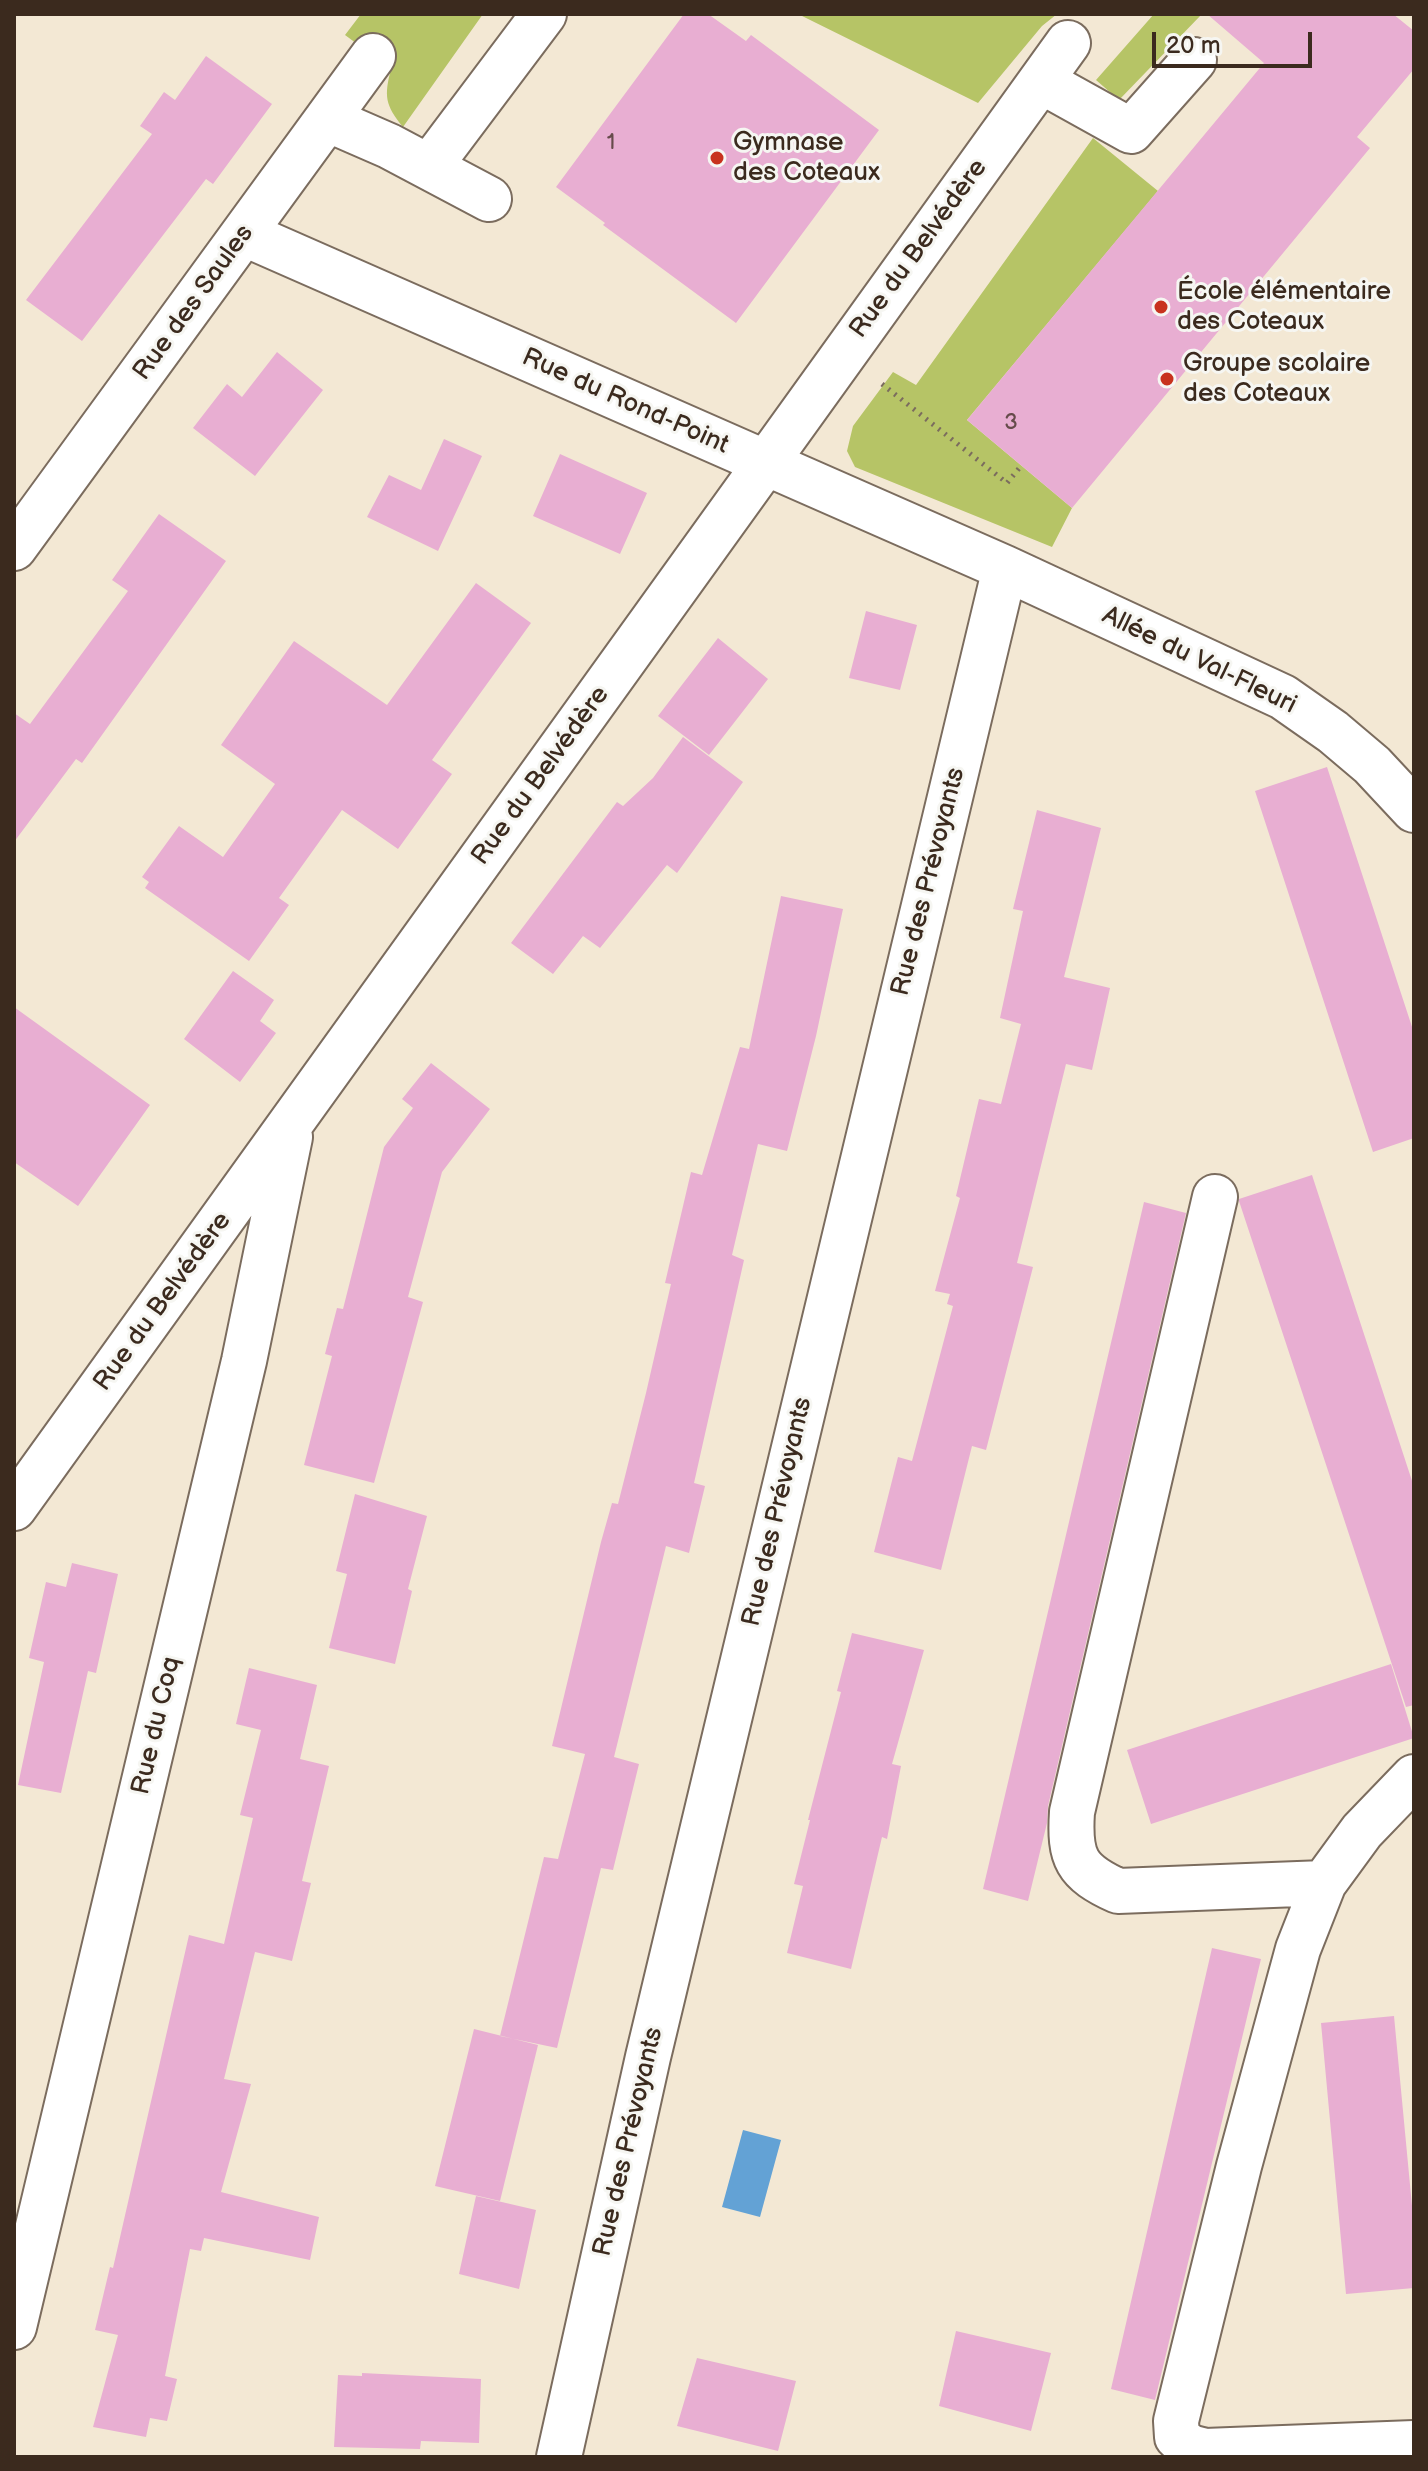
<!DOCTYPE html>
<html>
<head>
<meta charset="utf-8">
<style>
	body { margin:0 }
	#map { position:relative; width:1428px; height:2471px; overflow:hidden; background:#f3e8d4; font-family:"Balsamiq Sans",sans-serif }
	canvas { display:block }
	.frame { position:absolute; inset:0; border:16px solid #3b2a1e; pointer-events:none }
	.scale { position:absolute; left:1152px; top:32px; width:160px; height:36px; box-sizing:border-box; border:4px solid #3b2a1e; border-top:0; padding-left:10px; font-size:24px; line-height:28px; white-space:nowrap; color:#3b2a1e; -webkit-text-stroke:6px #f6f6f2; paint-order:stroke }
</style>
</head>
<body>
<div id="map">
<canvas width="1428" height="2471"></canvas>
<div class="frame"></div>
<div class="scale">20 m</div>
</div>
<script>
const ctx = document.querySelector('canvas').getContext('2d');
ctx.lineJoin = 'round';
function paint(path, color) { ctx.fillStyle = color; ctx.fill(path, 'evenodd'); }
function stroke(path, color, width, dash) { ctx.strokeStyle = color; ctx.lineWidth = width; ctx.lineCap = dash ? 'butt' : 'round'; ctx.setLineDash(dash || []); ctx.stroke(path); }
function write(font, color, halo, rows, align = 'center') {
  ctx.font = font + ' "Balsamiq Sans",sans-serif'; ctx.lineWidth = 6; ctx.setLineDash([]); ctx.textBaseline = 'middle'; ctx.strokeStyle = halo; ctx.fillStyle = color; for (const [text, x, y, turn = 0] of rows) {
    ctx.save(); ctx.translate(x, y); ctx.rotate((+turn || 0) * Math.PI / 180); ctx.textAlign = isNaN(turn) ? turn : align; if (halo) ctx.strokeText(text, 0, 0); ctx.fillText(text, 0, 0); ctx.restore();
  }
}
const green = new Path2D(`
	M361,14H483L403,127C385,105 384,96 391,69L345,35Z
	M798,14H1057L1042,26L978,103Z
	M1154,14H1202L1119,100L1096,80Z
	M1093,138L1158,191L967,420L1072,508L1052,547L855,467L847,451L853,426L893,372L916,385Z`);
const water = new Path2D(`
	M743,2130L781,2140L760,2217L722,2207Z`);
const building = new Path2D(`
	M684,14H708L746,41L751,35L879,130L736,323L603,225L605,223L556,187Z
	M1207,14H1393L1414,31V69L1357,137L1370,148L1072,508L967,420L1264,63Z
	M206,56L272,104L213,184L206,179L82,341L26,300L152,134L140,126L164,92L175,100Z
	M277,352L323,390L255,476L193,428L227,384L242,397Z
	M444,439L482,456L438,551L367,517L389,475L421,490Z
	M560,454L647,493L620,554L533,516Z
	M159,514L226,561L82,763L76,759L14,842V713L30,724L128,591L112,580Z
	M476,583L531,623L432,760L452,774L398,849L342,810L279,898L289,905L249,961L145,888L149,882L142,877L179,826L223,857L275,784L221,745L294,641L387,705Z
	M866,611L917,625L900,690L849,678Z
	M718,638L768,679L709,755L658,716Z
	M683,737L743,782L677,873L667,865L600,948L583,936L553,974L511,943L617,802L623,806L653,778Z
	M1327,767L1414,1033V1138L1373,1152L1255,791Z
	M1037,810L1101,828L1064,977L1110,988L1092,1070L1066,1064L1017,1263L1033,1267L986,1450L972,1446L941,1570L874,1552L898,1457L912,1461L953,1306L947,1304L950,1294L935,1291L960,1198L956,1196L979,1099L1001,1104L1021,1024L1000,1018L1023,911L1013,909Z
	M781,896L843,909L816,1036L787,1151L758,1144L732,1255L744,1260L694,1483L705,1486L689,1553L666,1546L614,1757L639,1764L613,1870L601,1868L557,2048L500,2036L544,1857L558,1859L585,1754L552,1746L601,1542L612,1503L618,1504L646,1393L671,1284L665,1283L691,1172L702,1175L740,1047L749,1049Z
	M233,971L274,1000L260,1021L276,1033L240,1082L184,1039Z
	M14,1007L150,1105L78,1206L14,1162Z
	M431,1063L490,1109L442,1172L408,1297L423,1302L374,1483L304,1465L332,1356L325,1354L337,1308L343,1309L384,1147L413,1108L402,1099Z
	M1312,1175L1414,1487V1705L1406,1707L1239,1201V1199Z
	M1144,1202L1186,1213L1048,1806L1047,1823L1028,1901L983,1889Z
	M355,1494L427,1516L408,1589L412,1591L395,1664L329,1648L347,1574L336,1571Z
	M72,1563L118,1574L96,1673L88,1671L61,1793L18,1785L44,1662L29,1658L46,1582L66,1587Z
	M852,1633L924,1650L892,1764L901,1766L887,1839L882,1837L851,1969L787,1953L803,1886L794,1884L810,1820H808L841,1692L837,1691Z
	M1391,1664L1414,1738L1151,1824L1127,1750Z
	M249,1668L317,1685L300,1759L329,1766L302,1881L311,1883L292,1961L247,1950L255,1952L224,2079L251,2084L221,2192L319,2217L310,2260L204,2238L201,2251L190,2249L165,2376L177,2379L167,2421L150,2418L146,2437L93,2427L118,2335L95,2330L110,2267L113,2268L189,1935L224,1944L253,1818L240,1815L261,1730L236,1724Z
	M1212,1948L1261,1959L1155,2400L1111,2389Z
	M1394,2016L1414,2227V2288L1346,2294L1321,2023Z
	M474,2029L538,2045L500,2201L435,2186Z
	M476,2196L536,2210L519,2289L459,2274Z
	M956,2331L1051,2353L1031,2431L939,2406Z
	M697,2358L796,2381L778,2451L677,2426Z
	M362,2373L481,2379L479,2443L421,2441L420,2449L334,2447L338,2375L362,2376Z`);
const path = new Path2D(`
	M882,384L1007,483L1021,466`);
const minor = new Path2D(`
	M1041,81L1131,131L1194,60
	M327,119L389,146L489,199
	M429,167L544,14
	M245,234L1005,568L1283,697L1333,732L1372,765L1414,810
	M14,548L373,56
	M1215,1197L1072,1812C1069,1858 1076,1872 1118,1891L1324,1883
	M14,1508L1068,43
	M1414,1777L1362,1831L1324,1883L1298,1949L1239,2166L1176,2421L1177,2437L1190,2447L1205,2451L1414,2443
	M14,2327L244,1361L290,1137
	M559,2457L648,2057L1005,568`);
const markers = [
	[717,158,8,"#c8321e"],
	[1161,307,8,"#c8321e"],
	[1167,379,8,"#c8321e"]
];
const numberNames = [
	["1",611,143],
	["3",1011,423]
];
const poiNames = [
	["Gymnase",733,143],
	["des Coteaux",733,173],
	["École élémentaire",1177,292],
	["des Coteaux",1177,322],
	["Groupe scolaire",1183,364],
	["des Coteaux",1183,394]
];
const streetNames = [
	["Rue du Belvédère",919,249,-54],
	["Rue des Saules",194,303,-54],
	["Rue du Rond-Point",625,402,24],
	["Allée du Val-Fleuri",1199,661,26],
	["Rue du Belvédère",541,776,-54],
	["Rue des Prévoyants",929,882,-76],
	["Rue du Belvédère",163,1302,-54],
	["Rue des Prévoyants",778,1512,-77],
	["Rue du Coq",157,1726,-77],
	["Rue des Prévoyants",629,2142,-77]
];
paint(green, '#b6c466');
paint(water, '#63a2d5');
paint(building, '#e8aed2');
stroke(minor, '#7b6c5e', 48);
stroke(path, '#7b6c5e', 5, [2, 6]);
stroke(minor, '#fff', 44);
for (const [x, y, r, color] of markers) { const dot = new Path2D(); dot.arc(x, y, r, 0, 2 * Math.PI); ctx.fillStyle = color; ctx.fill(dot); stroke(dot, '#f6f6f2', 3); }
write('22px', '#664b4b', null, numberNames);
write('26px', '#3b2a1e', '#f6f6f2', poiNames, 'left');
write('26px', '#3b2a1e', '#f6f6f2', streetNames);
</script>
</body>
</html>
